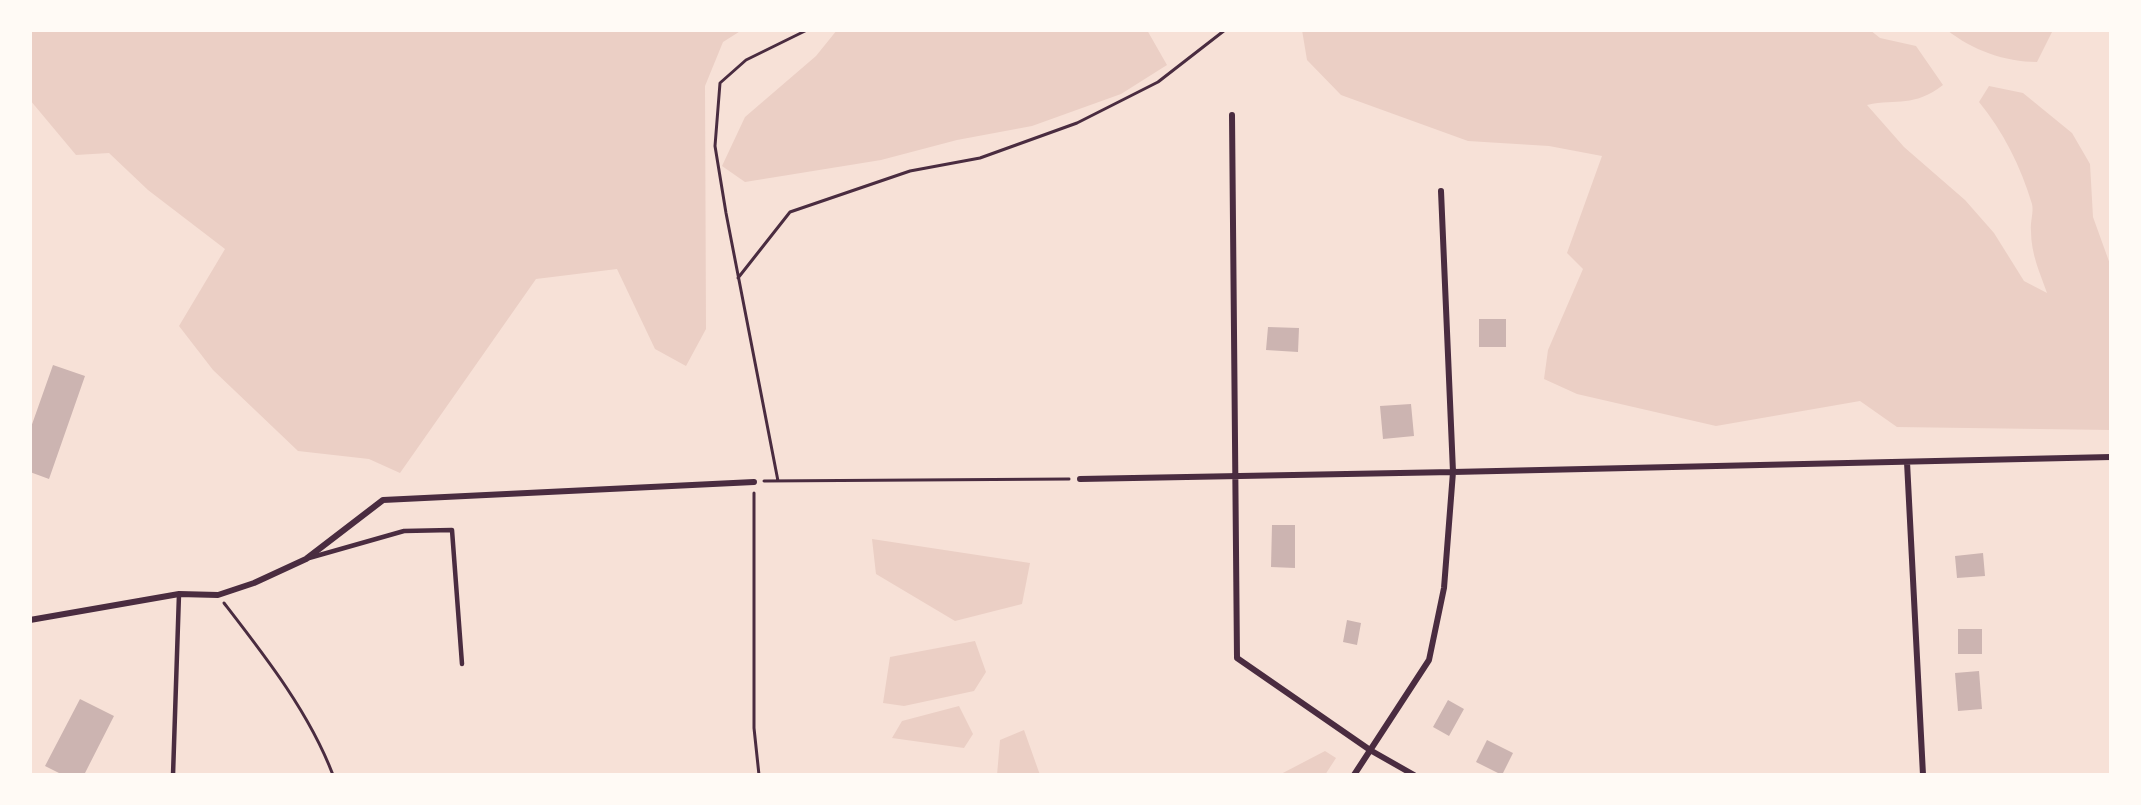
<!DOCTYPE html>
<html>
<head>
<meta charset="utf-8">
<style>
	body { margin:0 }
	#map { position:relative; width:2141px; height:805px; overflow:hidden; background:#f7e1d7; font-family:Commissioner,sans-serif }
	canvas { display:block }
	.frame { position:absolute; inset:0; border:32px solid #fffaf5; pointer-events:none }
</style>
</head>
<body>
<div id="map">
<canvas width="2141" height="805"></canvas>
<div class="frame"></div>
</div>
<script>
const ctx = document.querySelector('canvas').getContext('2d');
ctx.lineJoin = 'round';
function paint(path, color) { ctx.fillStyle = color; ctx.fill(path, 'evenodd'); }
function stroke(path, color, width, dash) { ctx.strokeStyle = color; ctx.lineWidth = width; ctx.lineCap = dash ? 'butt' : 'round'; ctx.setLineDash(dash || []); ctx.stroke(path); }
const green = new Path2D(`
	M30,30H742L723,42L705,86L706,329L686,366L655,349L617,269L536,279L400,473L369,459L298,451L213,370L179,326L225,249L148,190L109,153L76,155L30,100Z
	M837,30H1147L1167,65L1121,94L1032,126L957,140L881,160L745,182L722,166L745,117L816,56Z
	M1302,30H1870L1880,38L1916,46L1943,85C1913,108 1898,98 1867,105L1904,147L1965,200L1994,233L2024,281L2047,293C2040,273 2031,254 2031,231C2030,222 2034,212 2032,204C2021,167 2003,131 1979,102L1989,86L2023,93L2072,133L2090,164L2093,217L2111,267V430L1897,427L1860,401L1716,426L1577,394L1544,379L1548,350L1583,269L1567,253L1602,156L1549,146L1468,141L1341,95L1307,60Z
	M1947,30H2053L2037,62C2005,62 1972,50 1947,30Z
	M872,539L1030,563L1022,604L955,621L876,574Z
	M975,641L986,672L974,691L904,706L883,703L890,657Z
	M959,706L973,734L964,748L892,738L902,721Z
	M1024,730L1040,775H997L1000,740Z
	M1325,751L1336,758L1325,775H1279Z`);
const building = new Path2D(`
	M1479,319H1506V347H1479Z
	M1268,327L1299,328L1298,352L1266,350Z
	M53,365L85,376L49,479L30,472V430Z
	M1411,404L1414,436L1383,439L1380,406Z
	M1272,525H1295V568L1271,567Z
	M1983,553L1985,576L1957,578L1955,556Z
	M1347,620L1361,623L1357,645L1343,642Z
	M1958,629H1982V654H1958Z
	M1979,671L1982,709L1958,711L1955,673Z
	M80,699L114,716L84,775H63L45,766Z
	M1448,700L1464,709L1449,736L1433,727Z
	M1487,740L1513,753L1502,775L1476,762Z`);
const path = new Path2D(`
	M738,278L790,212L910,171L980,158L1077,123L1158,82L1225,30
	M764,481L1069,479
	M778,481L726,213L715,146L720,83L746,60L807,30
	M754,493V728L759,775
	M224,603C265,656 309,712 333,775`);
const service = new Path2D(`
	M309,558L404,531L452,530L462,664
	M173,775L179,594`);
const minor = new Path2D(`
	M1232,115L1237,658L1370,750L1414,775
	M1907,462L1923,775
	M1080,479L1453,472L1441,191
	M30,620L179,594L218,595L254,583L306,559L383,500L754,482
	M1354,775L1429,660L1444,588L1453,472L2111,457`);
paint(green, '#ebcfc5');
paint(building, '#ccb4b1');
stroke(path, '#4a2c40', 3);
stroke(service, '#4a2c40', 4.5);
stroke(minor, '#4a2c40', 6);
</script>
</body>
</html>
